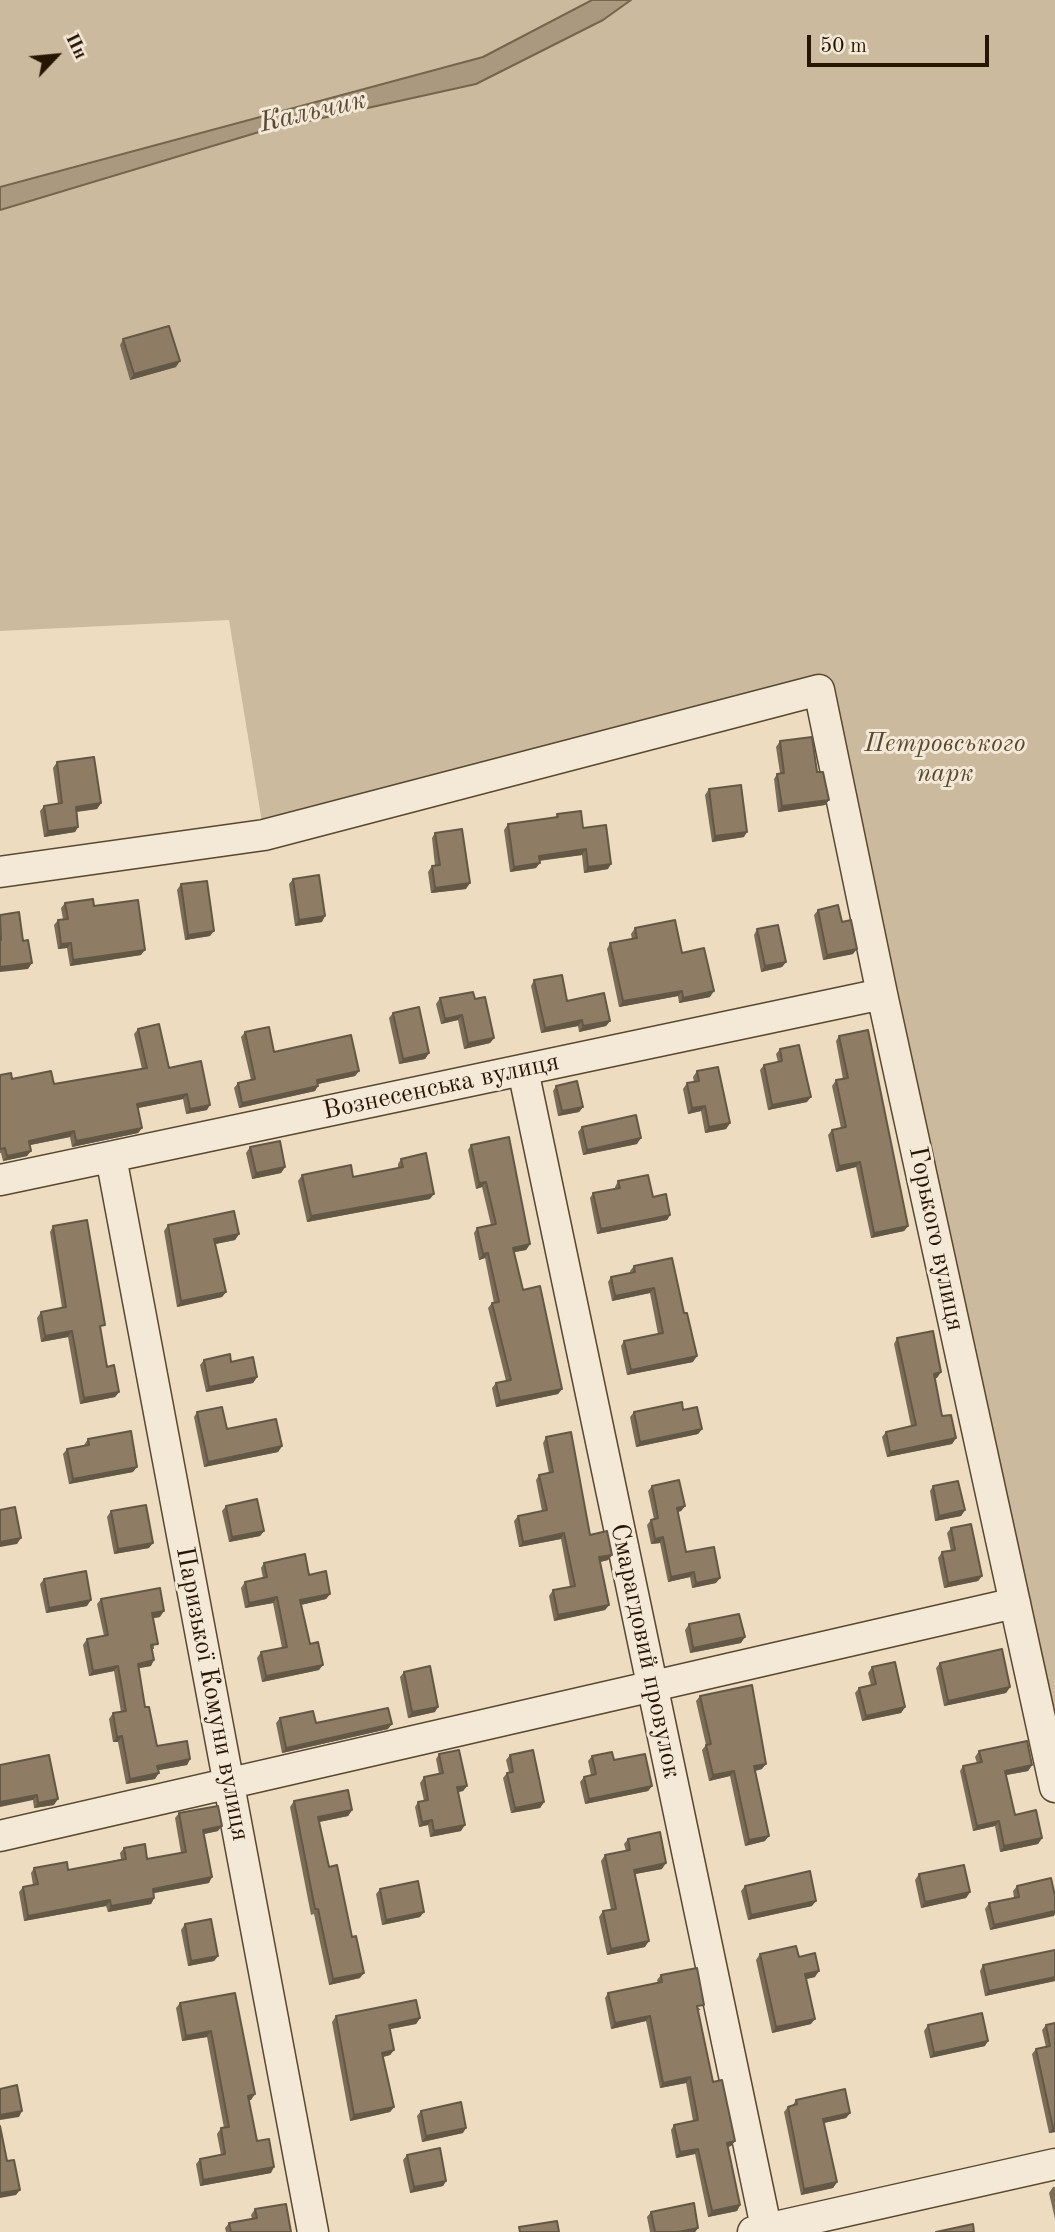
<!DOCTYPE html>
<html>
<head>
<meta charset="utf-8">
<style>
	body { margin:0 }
	#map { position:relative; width:1055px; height:2232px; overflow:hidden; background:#eedcc0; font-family:"Old Standard TT",serif }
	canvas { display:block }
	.north { position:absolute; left:21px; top:21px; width:70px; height:70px; -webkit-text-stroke:5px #f4e8d6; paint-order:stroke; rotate:64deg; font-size:19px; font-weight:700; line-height:28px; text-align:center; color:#261600 }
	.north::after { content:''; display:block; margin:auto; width:24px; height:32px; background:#261600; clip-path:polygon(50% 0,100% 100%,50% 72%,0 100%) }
	.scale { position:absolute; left:807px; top:35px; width:182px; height:32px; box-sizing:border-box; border:4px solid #261600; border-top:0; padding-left:9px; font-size:21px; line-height:24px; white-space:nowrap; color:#261600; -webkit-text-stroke:5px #f4e8d6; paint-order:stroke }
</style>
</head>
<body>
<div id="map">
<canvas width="1055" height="2232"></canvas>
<div class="north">Пн</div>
<div class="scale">50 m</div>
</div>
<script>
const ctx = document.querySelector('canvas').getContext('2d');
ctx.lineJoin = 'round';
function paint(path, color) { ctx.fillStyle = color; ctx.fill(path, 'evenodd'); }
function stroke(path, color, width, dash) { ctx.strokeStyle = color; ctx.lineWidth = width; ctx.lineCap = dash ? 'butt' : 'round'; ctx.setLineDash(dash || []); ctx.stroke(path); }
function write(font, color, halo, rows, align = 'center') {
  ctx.font = font + ' "Old Standard TT",serif'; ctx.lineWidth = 6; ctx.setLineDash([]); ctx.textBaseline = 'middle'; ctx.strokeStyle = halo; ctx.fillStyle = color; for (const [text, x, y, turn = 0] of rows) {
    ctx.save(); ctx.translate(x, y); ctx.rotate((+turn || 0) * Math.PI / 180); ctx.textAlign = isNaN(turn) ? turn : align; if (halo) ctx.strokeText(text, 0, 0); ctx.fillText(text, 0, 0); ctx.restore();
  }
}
const green = new Path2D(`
	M0,0H592L483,57L0,187Z
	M631,0H1055V1787L819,691L264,835L229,620L0,631V210L259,132L476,84L603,20Z`);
const water = new Path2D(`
	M592,0H631L603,20L476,84L259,132L0,210V187L483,57Z`);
const minor = new Path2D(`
	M0,872L264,835L819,690L882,994L1055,1787
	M523,1070L767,2232
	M111,1157L313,2232
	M0,1180L882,994
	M0,1836L1015,1603
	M753,2232L1055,2164`);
const wall = new Path2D(`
	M123,339L176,367L130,380L120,345Z
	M780,741L817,772L829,800L825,805L778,812L774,779L777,774L780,773L776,747Z
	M57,762L101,803L97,809L77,812L78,827L75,832L44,837L40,811L44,806L58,804L53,768Z
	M709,789L744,837L712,842L705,795Z
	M557,814L583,828L608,869L584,873L582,855L539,861L536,868L510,872L504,830L508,824L555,818Z
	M435,833L466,889L431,893L428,872L432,866H435L432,838Z
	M293,879L322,922L295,926L289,884Z
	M181,884L210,936L185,940L177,890Z
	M65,903L94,906L141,955L70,966L67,948L58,949L54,925L58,920L63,919L61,908Z
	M818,910L842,922L853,954L823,960L814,915Z
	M635,928L682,953L710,997L679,1003L678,996L619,1007L607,949L610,943L632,939L631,934Z
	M757,929L786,962L782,967L761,972L754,935Z
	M534,980L567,1001L610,1021L606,1026L579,1032L578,1026L541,1033L531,986Z
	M440,998L475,999L494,1038L490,1043L464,1049L458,1020L441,1024L436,1004Z
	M393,1013L429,1053L425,1059L399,1064L389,1018Z
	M138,1029L169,1068L207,1110L186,1114L183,1099L138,1108L142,1128L138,1133L72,1147L70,1137L30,1145L27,1156L3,1161L1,1153H0V1075L12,1079L54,1084L142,1069L134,1034Z
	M245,1032L274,1052L359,1071L355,1076L318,1084L315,1091L239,1108L234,1088L238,1083L251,1080L241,1037Z
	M839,1036L908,1226L904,1231L871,1238L856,1167L836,1172L828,1135L832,1130L841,1128L832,1086L836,1080L843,1079L836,1041Z
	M780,1049L807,1102L768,1110L760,1070L764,1065L778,1062L776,1054Z
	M697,1071L730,1123L726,1129L705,1133L701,1111L688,1114L683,1089L687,1083L694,1082L693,1077Z
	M556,1086L583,1107L579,1112L558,1116L553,1091Z
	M582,1127L637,1144L583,1155L578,1132Z
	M471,1145L530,1244L526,1250L514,1252L523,1290L562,1389L558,1394L496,1407L492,1388L496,1383L506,1381L488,1308L492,1303H494L485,1258L479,1260L474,1233L477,1228L491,1225L482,1187L476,1189L468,1150Z
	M250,1147L285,1167L281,1173L252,1179L246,1153Z
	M401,1159L430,1199L307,1222L298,1181L302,1175L353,1177L398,1168V1164Z
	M618,1181L653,1197L670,1215L667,1220L597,1234L590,1198L593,1193L615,1189V1187Z
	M168,1225L239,1234L235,1240L215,1244L226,1292L222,1297L177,1307L164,1231Z
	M53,1226L101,1331L107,1367L119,1392L115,1397L80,1404L68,1337L41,1342L37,1318L41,1312L62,1308L50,1232Z
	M672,1258L693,1362L627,1375L621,1346L624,1341L658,1334L650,1293L612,1301L608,1282L611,1277L631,1273L630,1271L634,1266Z
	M897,1338L937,1378H935L942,1416L956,1438L952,1444L887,1457L882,1437L886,1432L911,1426L894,1344Z
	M204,1360L231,1362L257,1377L253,1383L206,1392L200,1365Z
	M683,1410L702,1429L698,1434L636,1447L630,1417L634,1412Z
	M197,1412L227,1429L282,1446L278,1452L204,1467L194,1417Z
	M546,1437L590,1535L612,1555L608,1560L600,1562L609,1605L605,1610L554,1621L549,1596L553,1590L570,1587L561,1539L519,1547L514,1521L518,1516L542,1511L536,1480L539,1475L549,1473L543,1443Z
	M88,1439L133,1472L69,1484L63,1454L67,1449L84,1445Z
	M652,1486L685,1506L681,1511L678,1512L686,1552L716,1583L692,1588L690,1577L668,1582L660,1543L651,1544L647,1525L651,1520L654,1519L648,1491Z
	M933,1486L965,1510L961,1516L935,1521L930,1491Z
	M226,1506L264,1531L260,1536L229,1542L222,1511Z
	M111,1511L149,1548L114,1554L107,1517Z
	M951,1528L982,1576L978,1581L944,1588L938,1558L942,1552L951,1551L947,1533Z
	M264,1563L309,1575L330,1594L326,1599L301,1605L310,1644L319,1670L262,1682L257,1658L261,1652L282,1648L273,1603L245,1608L241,1588L245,1582L263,1578L261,1568Z
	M44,1579L87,1606L46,1613L40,1584Z
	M101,1599L160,1617L153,1618L154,1649H152L151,1666L139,1668L145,1707L157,1746L190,1759L187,1765L158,1770L155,1779L126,1784L118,1742H113L109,1719L113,1713L121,1712L114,1671L89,1676L83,1645L87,1639L104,1636L97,1604Z
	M689,1624L741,1643L690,1653L685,1630Z
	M940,1663L1010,1687L1006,1693L944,1706L936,1668Z
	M872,1667L905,1707L901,1713L862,1721L855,1693L859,1688L871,1685L868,1673Z
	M404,1672L435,1712L408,1718L400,1677Z
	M700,1696L762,1769L755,1771L765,1841L745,1846L730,1776L709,1781L702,1750L706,1745L696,1701Z
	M280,1718L316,1723L388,1729L282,1753L276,1723Z
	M979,1751L1032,1765L1028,1771L1006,1775L1015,1815L1042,1838L1038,1844L1000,1852L995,1826L973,1831L960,1771L963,1766L977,1763L975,1757Z
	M439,1754L467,1786L463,1791L458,1792L461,1831L430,1837L428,1825L419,1827L415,1807L418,1802L424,1801L420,1783L424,1777L439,1774L436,1759Z
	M510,1755L544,1802L540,1808L511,1813L503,1778L507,1773L509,1772L506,1760Z
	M592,1756L614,1760L652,1786L648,1791L585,1804L580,1782L584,1777L591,1775L588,1761Z
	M0,1765L54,1805L34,1808L33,1800Z
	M294,1801L352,1810L348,1816L319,1822L329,1867L360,1978L329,1985L314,1914L311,1915L290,1807Z
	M179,1813L218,1831L204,1834L209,1883L153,1893L154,1898L151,1904L108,1912L106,1906L24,1921L19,1892L23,1887L33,1885L31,1873L34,1868L68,1870L121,1859L120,1853L124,1848L147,1859L181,1853L175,1818Z
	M628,1839L662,1869L635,1874L645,1947L607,1955L599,1917L603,1911L611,1910L601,1861L605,1855L626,1851L624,1844Z
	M919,1874L970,1892L966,1898L921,1908L915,1880Z
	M745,1886L812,1906L748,1920L741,1891Z
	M1017,1886L1055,1896V1915L990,1930L985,1909L989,1903L1014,1898L1013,1891Z
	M380,1889L420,1917L382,1925L376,1894Z
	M185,1924L218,1956L214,1961L188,1966L181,1930Z
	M1055,1950V1981L985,1996L980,1971L983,1965Z
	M760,1954L799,1957L815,1977L806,1979L811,2024L772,2033L756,1960Z
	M661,1975L701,2010H698L713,2082L735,2141L731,2146L728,2147L740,2205L737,2211L708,2217L695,2154L676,2158L671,2130L674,2125L693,2121L686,2083L660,2088L646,2021L611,2029L605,1998L608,1993L658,1983L657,1980Z
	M235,1993L251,2100H249L257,2141L271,2173L200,2186L196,2164L200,2159L221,2155L217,2134L221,2128H224L207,2037L182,2041L176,2008L180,2003Z
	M336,2016L420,2018L416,2024L390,2029L394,2050L390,2055L383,2057L394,2107L390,2112L350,2121L332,2022Z
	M1055,2023V2132L1049,2133L1032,2054L1036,2049L1046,2047L1042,2030L1046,2025Z
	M928,2025L985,2046L930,2058L924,2031Z
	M796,2100L850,2113L846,2118L824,2123L837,2182L833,2188L801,2195L784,2112L788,2107L793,2105Z
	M421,2111L463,2133L422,2142L417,2116Z
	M407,2155L446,2181L443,2186L410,2193L403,2160Z
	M1053,2187H1055V2219L1049,2193Z
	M255,2209L291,2232H226L225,2228L229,2223L252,2219L251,2215Z
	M651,2212L698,2228L695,2232H650L647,2217Z`);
const shadedWall = new Path2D(`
	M180,361L176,367L130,380L134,374Z
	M829,800L825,805L778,812L782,806Z
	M101,803L97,809L72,812L76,807Z
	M78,827L75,832L44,837L48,831Z
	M747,832L744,837L712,842L715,836Z
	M586,849L582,855L535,861L539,856Z
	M540,863L536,868L510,872L514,867Z
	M611,864L608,869L584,873L588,867Z
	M470,883L466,889L431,893L435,888Z
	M325,916L322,922L295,926L299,920Z
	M214,931L210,936L185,940L188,935Z
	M71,943L67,948L58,949L61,944Z
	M857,949L853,954L823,960L827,955Z
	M145,950L141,955L70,966L73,960Z
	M786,962L782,967L761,972L765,966Z
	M32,963L28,969L0,972V967Z
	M682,991L678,996L619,1007L623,1001Z
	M714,991L710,997L679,1003L683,998Z
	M462,1015L458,1020L441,1024L445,1019Z
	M582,1020L578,1026L541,1033L545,1028Z
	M610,1021L606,1026L579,1032L583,1026Z
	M494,1038L490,1043L464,1049L468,1043Z
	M429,1053L425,1059L399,1064L403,1059Z
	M359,1071L355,1076L313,1085L317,1080Z
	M318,1086L315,1091L239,1108L242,1103Z
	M187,1094L183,1099L133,1109L137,1104Z
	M811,1097L807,1102L768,1110L772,1105Z
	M210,1105L207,1110L186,1114L190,1109Z
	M705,1106L701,1111L688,1114L692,1108Z
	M583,1107L579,1112L558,1116L562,1111Z
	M730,1123L726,1129L705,1133L709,1127Z
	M142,1128L138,1133L72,1147L76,1141Z
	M74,1131L70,1137L25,1146L29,1141Z
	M641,1138L637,1144L583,1155L587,1150Z
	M31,1151L27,1156L3,1161L7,1156Z
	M860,1162L856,1167L836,1172L839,1166Z
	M285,1167L281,1173L252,1179L256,1173Z
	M486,1182L482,1187L476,1189L479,1183Z
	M434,1194L430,1199L307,1222L311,1216Z
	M670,1215L667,1220L597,1234L601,1229Z
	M908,1226L904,1231L871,1238L874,1233Z
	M239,1234L235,1240L211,1245L214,1239Z
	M530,1244L526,1250L510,1253L513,1248Z
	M488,1253L485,1258L479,1260L483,1254Z
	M654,1288L650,1293L612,1301L615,1296Z
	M226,1292L222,1297L177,1307L181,1301Z
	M72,1331L68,1337L41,1342L45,1336Z
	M697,1356L693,1362L627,1375L631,1370Z
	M941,1372L937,1378L930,1379L934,1374Z
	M257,1377L253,1383L206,1392L209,1387Z
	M562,1389L558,1394L496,1407L500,1401Z
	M119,1392L115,1397L80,1404L84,1398Z
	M702,1429L698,1434L636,1447L640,1442Z
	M956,1438L952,1444L887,1457L890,1452Z
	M282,1446L278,1452L204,1467L208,1462Z
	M137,1467L133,1472L69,1484L73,1479Z
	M685,1506L681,1511L673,1513L677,1508Z
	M965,1510L961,1516L935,1521L939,1516Z
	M264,1531L260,1536L229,1542L232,1537Z
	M564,1533L561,1539L519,1547L523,1542Z
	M663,1537L660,1543L651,1544L655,1539Z
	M21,1538L17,1544L0,1547V1542Z
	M153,1543L149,1548L114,1554L118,1549Z
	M612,1555L608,1560L596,1563L599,1557Z
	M694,1572L690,1577L668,1582L671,1577Z
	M982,1576L978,1581L944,1588L948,1583Z
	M720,1578L716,1583L692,1588L696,1583Z
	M330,1594L326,1599L296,1606L300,1600Z
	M277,1597L273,1603L245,1608L249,1603Z
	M91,1600L87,1606L46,1613L49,1608Z
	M609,1605L605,1610L554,1621L558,1615Z
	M164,1611L160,1617L148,1619L152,1613Z
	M745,1637L741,1643L690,1653L693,1648Z
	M154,1660L151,1666L134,1669L138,1664Z
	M323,1665L319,1670L262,1682L266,1676Z
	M118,1666L114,1671L89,1676L93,1671Z
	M1010,1687L1006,1693L944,1706L948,1701Z
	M438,1707L435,1712L408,1718L412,1712Z
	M905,1707L901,1713L862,1721L866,1716Z
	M392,1724L388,1729L282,1753L286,1748Z
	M122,1736L118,1742H113L117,1737Z
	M190,1759L187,1765L154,1771L157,1766Z
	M766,1764L762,1769L750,1772L754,1766Z
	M1032,1765L1028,1771L1001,1776L1005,1771Z
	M734,1771L730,1776L709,1781L713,1775Z
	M159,1773L155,1779L126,1784L130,1779Z
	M467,1786L463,1791L453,1793L457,1787Z
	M652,1786L648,1791L585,1804L589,1799Z
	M37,1795L33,1800L0,1807V1802Z
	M58,1799L54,1805L34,1808L38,1803Z
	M544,1802L540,1808L511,1813L515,1808Z
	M352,1810L348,1816L314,1823L318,1817Z
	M432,1820L428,1825L419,1827L422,1822Z
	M999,1821L995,1826L973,1831L977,1826Z
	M465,1825L461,1831L430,1837L434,1831Z
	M222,1826L218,1831L199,1835L203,1830Z
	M769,1836L765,1841L745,1846L749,1840Z
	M1042,1838L1038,1844L1000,1852L1004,1846Z
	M666,1863L662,1869L630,1875L634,1870Z
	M212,1877L209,1883L149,1894L153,1889Z
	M970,1892L966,1898L921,1908L925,1902Z
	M154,1898L151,1904L108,1912L111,1906Z
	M110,1900L106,1906L24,1921L28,1916Z
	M816,1901L812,1906L748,1920L751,1915Z
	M1055,1911L1054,1916L990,1930L994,1925Z
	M424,1912L420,1917L382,1925L386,1920Z
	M649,1941L645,1947L607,1955L611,1949Z
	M218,1956L214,1961L188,1966L191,1961Z
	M819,1971L815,1977L802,1980L805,1974Z
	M364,1973L360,1978L329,1985L333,1979Z
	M1055,1977V1981L985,1996L989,1991Z
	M650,2016L646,2021L611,2029L615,2023Z
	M420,2018L416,2024L385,2030L389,2025Z
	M815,2019L811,2024L772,2033L776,2027Z
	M211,2031L207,2037L182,2041L186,2036Z
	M988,2041L985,2046L930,2058L934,2053Z
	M394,2050L390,2055L379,2058L382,2053Z
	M690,2077L686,2083L660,2088L663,2083Z
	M255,2094L251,2100L244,2101L248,2096Z
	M394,2107L390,2112L350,2121L354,2115Z
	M22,2111L19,2117L0,2120V2115Z
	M850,2113L846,2118L819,2124L823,2119Z
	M1055,2127V2132L1049,2133L1053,2128Z
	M466,2128L463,2133L422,2142L426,2136Z
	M735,2141L731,2146L723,2148L727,2143Z
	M698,2149L695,2154L676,2158L680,2152Z
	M274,2167L271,2173L200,2186L203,2180Z
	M446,2181L443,2186L410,2193L414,2187Z
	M837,2182L833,2188L801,2195L804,2189Z
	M20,2190L16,2195L0,2198V2193Z
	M740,2205L737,2211L708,2217L712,2211Z
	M698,2228L695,2232H678Z`);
const building = new Path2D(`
	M169,326L180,361L134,374L123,339Z
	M812,737L817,772H823L829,800L782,806L777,774L784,773L780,741Z
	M94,757L101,803L76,807L78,827L48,831L44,806L62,803L57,762Z
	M741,785L747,832L715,836L709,789Z
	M581,811L583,828L606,825L611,864L588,867L586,849L539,856L540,863L514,867L508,824L558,817L557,814Z
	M462,829L470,883L435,888L432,866L440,865L435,833Z
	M319,875L325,916L299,920L293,879Z
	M207,881L214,931L188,935L181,884Z
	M93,899L94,906L138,900L145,950L73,960L71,943L61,944L58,920L68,919L65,903Z
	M838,905L842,922L851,920L857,949L827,955L818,910Z
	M19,912L23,941L28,940L32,963L0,967V940H1L0,915Z
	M675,920L682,953L704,948L714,991L683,998L682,991L623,1001L610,943L637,938L635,928Z
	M778,925L786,962L765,966L757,929Z
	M562,975L567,1001L604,993L610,1021L583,1026L582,1020L545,1028L534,980Z
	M473,992L475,999L485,997L494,1038L468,1043L462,1015L445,1019L440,998Z
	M419,1007L429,1053L403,1059L393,1013Z
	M159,1024L169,1068L201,1061L210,1105L190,1109L187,1094L137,1104L142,1128L76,1141L74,1131L29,1141L31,1151L7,1156L5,1148L0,1149V1075L11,1073L12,1079L51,1071L54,1084L147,1068L138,1029Z
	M269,1027L274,1052L351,1035L359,1071L317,1080L318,1086L242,1103L238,1083L255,1079L245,1032Z
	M868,1030L908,1226L874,1233L860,1162L839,1166L832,1130L846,1127L836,1080L848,1078L839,1036Z
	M799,1045L811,1097L772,1105L764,1065L782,1061L780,1049Z
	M718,1067L730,1123L709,1127L705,1106L692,1108L687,1083L699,1081L697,1071Z
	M577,1081L583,1107L562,1111L556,1086Z
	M636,1115L641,1138L587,1150L582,1127Z
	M509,1137L530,1244L513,1248L523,1290L540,1286L562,1389L500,1401L496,1383L511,1380L492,1303L499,1302L488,1253L483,1254L477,1228L496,1224L486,1182L479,1183L471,1145Z
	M280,1141L285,1167L256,1173L250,1147Z
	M426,1153L434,1194L311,1216L302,1175L351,1165L353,1177L403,1167L401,1159Z
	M648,1175L653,1197L666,1194L670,1215L601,1229L593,1193L620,1188L618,1181Z
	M234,1211L239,1234L214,1239L226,1292L181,1301L168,1225Z
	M87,1220L105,1325L100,1326L107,1367L114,1365L119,1392L84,1398L72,1331L45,1336L41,1312L66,1307L53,1226Z
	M672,1258L684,1313H687L697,1356L631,1370L624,1341L663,1333L654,1288L615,1296L611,1277L635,1272L634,1266Z
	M933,1331L941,1372L934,1374L942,1416L951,1415L956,1438L890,1452L886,1432L916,1425L897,1338Z
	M230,1354L231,1362L253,1357L257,1377L209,1387L204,1360Z
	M682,1402L683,1410L697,1407L702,1429L640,1442L634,1412Z
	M222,1407L227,1429L276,1419L282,1446L208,1462L197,1412Z
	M131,1431L137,1467L73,1479L67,1449L89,1445L88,1439Z
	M571,1432L590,1535L607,1531L612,1555L599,1557L609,1605L558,1615L553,1590L575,1586L564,1533L523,1542L518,1516L547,1510L539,1475L553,1472L546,1437Z
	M679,1480L685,1506L677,1508L686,1552L714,1547L720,1578L696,1583L694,1572L671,1577L663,1537L655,1539L651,1520L658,1518L652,1486Z
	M958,1481L965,1510L939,1516L933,1486Z
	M257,1499L264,1531L232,1537L226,1506Z
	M146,1505L153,1543L118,1549L111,1511Z
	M15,1507L21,1538L0,1542V1510Z
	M971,1524L982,1576L948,1583L942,1552L955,1550L951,1528Z
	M305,1554L309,1575L326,1571L330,1594L300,1600L310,1644L318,1642L323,1665L266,1676L261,1652L287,1647L277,1597L249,1603L245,1582L267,1577L264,1563Z
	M86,1571L91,1600L49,1608L44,1579Z
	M160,1588L164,1611L152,1613L158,1644L151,1645L154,1660L138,1664L145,1707H149L157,1746L187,1741L190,1759L157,1766L159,1773L130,1779L122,1736L117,1737L113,1713L126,1711L118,1666L93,1671L87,1639L108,1635L101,1599Z
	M739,1614L745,1637L693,1648L689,1624Z
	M1002,1649L1010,1687L948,1701L940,1663Z
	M895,1662L905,1707L866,1716L859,1688L876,1684L872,1667Z
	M430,1666L438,1707L412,1712L404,1672Z
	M752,1685L766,1764L754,1766L769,1836L749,1840L734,1771L713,1775L706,1745L711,1744L700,1696Z
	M388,1708L392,1724L286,1748L280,1718L313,1711L316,1723Z
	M1027,1741L1032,1765L1005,1771L1015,1815L1036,1810L1042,1838L1004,1846L999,1821L977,1826L963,1766L982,1762L979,1751Z
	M459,1750L467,1786L457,1787L465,1825L434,1831L432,1820L422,1822L418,1802L428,1800L424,1777L443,1773L439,1754Z
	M533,1750L544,1802L515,1808L507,1773L513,1772L510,1755Z
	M612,1752L614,1760L645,1754L652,1786L589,1799L584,1777L596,1774L592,1756Z
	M49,1755L58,1799L38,1803L37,1795L0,1802V1765Z
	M348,1790L352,1810L318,1817L329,1867L337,1865L352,1937L356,1936L364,1973L333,1979L318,1909H315L294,1801Z
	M218,1806L222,1826L203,1830L212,1877L153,1889L154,1898L111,1906L110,1900L28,1916L23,1887L38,1884L34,1868L67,1862L68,1870L126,1859L124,1848L145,1844L147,1859L186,1852L179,1813Z
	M660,1832L666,1863L634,1870L649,1941L611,1949L603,1911L616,1909L605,1855L630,1850L628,1839Z
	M964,1865L970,1892L925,1902L919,1874Z
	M810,1871L816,1901L751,1915L745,1886Z
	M1051,1878L1055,1896V1911L994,1925L989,1903L1019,1897L1017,1886Z
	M418,1881L424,1912L386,1920L380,1889Z
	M211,1919L218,1956L191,1961L185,1924Z
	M796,1946L799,1957L815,1953L819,1971L805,1974L815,2019L776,2027L760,1954Z
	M1055,1950V1977L989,1991L983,1965Z
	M697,1968L704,2005L697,2006L713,2082L722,2080L735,2141L727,2143L740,2205L712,2211L698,2149L680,2152L674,2125L698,2120L690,2077L663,2083L650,2016L615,2023L608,1993L662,1982L661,1975Z
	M235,1993L255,2094L248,2096L257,2141L269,2139L274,2167L203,2180L200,2159L225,2154L221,2128L229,2127L211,2031L186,2036L180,2003Z
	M416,2000L420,2018L389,2025L394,2050L382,2053L394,2107L354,2115L336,2016Z
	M982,2013L988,2041L934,2053L928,2025Z
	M1055,2023V2127L1053,2128L1036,2049L1050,2046L1046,2025Z
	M17,2085L22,2111L0,2115V2089Z
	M845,2089L850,2113L823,2119L837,2182L804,2189L788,2107L797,2104L796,2100Z
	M461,2102L466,2128L426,2136L421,2111Z
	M0,2126L7,2161L14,2160L20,2190L0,2193Z
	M440,2148L446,2181L414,2187L407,2155Z
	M694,2203L698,2228L678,2232H655L651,2212Z
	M286,2204L291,2232H231L229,2223L257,2218L255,2209Z
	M557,2221L559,2232H520L519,2227Z
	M973,2224L974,2232H936Z`);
const parkNames = [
	["Петровського",945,744],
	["парк",945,774]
];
const streetNames = [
	["Вознесенська вулиця",441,1087,-12],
	["Горького вулиця",936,1239,78],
	["Смарагдовий провулок",645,1651,78],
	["Паризької Комуни вулиця",212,1694,79]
];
const waterNames = [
	["Кальчик",313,112,-13]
];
paint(green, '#ccba9f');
paint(water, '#aa997f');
stroke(water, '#75654c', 2);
stroke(minor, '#584830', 33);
stroke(minor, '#f4e8d6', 30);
paint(wall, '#7a6c56');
paint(shadedWall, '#635846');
paint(building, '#8e7d64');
stroke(building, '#635846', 2);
write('italic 26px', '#584730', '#f4e8d6', parkNames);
write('26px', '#261600', '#f4e8d6', streetNames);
write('italic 28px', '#5b4a33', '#f4e8d6', waterNames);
</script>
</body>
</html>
